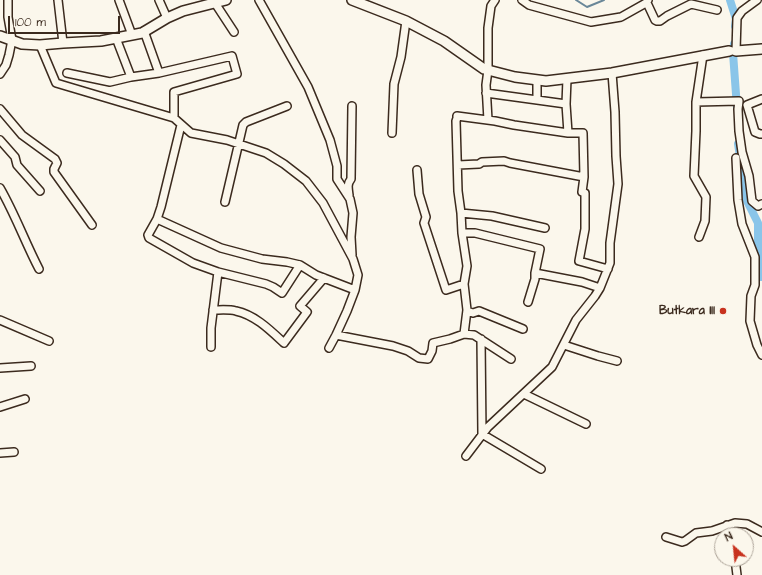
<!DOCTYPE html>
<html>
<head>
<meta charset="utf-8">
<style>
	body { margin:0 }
	#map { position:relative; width:762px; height:575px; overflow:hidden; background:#fbf7ec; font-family:"Architects Daughter",sans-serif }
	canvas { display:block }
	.north { position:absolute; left:714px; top:527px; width:40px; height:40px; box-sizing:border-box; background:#fbf7ec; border:1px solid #aea59a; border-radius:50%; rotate:333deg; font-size:11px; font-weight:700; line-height:16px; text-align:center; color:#3b2a1e }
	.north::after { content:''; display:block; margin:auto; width:14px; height:18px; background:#c8321e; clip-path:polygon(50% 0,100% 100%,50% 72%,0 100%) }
	.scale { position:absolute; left:8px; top:16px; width:112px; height:18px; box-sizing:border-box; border:2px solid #3b2a1e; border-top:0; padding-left:5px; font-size:12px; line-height:14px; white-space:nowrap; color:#3b2a1e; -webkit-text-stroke:3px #fbf7ec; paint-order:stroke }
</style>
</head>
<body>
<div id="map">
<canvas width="762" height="575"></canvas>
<div class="north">N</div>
<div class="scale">100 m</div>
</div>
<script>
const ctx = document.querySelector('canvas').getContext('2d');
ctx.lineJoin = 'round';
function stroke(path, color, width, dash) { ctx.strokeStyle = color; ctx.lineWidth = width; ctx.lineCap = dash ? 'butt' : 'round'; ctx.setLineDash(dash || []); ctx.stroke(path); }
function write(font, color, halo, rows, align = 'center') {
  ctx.font = font + ' "Architects Daughter",sans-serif'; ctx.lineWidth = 3; ctx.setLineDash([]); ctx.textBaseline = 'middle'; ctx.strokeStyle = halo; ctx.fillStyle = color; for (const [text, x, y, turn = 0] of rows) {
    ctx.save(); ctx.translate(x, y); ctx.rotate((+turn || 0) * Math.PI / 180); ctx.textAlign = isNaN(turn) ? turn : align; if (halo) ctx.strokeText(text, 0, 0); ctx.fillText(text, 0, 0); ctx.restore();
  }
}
const stream = new Path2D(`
	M576,0L587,7L604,0`);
const canal = new Path2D(`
	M730,0L736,19L735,26
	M734,44L733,53L737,108
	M738,144L747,201L758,223V252L762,277`);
const minor = new Path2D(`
	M58,0L63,43
	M119,0L132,35
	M159,0L167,18
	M259,0L308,87L330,140L337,166V179L350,199L353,213L351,237L352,255
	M522,0L529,5L591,22L621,17L646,3L648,0
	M215,3L234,32
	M646,3L648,5L655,20L657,21H660L667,16L691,4L717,10
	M144,31L159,73L232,56L237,74L174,92V118
	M116,38L131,77
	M40,45L56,83L174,118L191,133L227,140L266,153L284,164L306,181L323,203L353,259L358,275L355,290L347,311L336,335L329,348
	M731,51H736L737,18L742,11L757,0
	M67,73L110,82L131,77L159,73
	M0,74L6,65L9,55L12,40L8,17V0
	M486,93L537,100V80
	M762,99L747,105L755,132L760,134H762
	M537,100L566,104L567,79
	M696,102L739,101L738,109L739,131L742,152L749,176L752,201L758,206L762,204
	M566,104L568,133
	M0,109L22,135L55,159L57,163L54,169V172L92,225
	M488,120L486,85L488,70V28L491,6L495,0
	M181,125L161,207L157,219L148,235L149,238L193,263L218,272L266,284L273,287L282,293L300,265
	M392,133L394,84L401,57L406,21
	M0,140L15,157L17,165L40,191
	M736,158L738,200L742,224L755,257V285L751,296L750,321L757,345L762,355
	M458,165L479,164L482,162L504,161L510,163L584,177L583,133H568L514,125L495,121L457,116V118L456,121L458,191L461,213L462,233L467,266L464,284L467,310L464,334
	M417,170L419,194L426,217L424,223L446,290L464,284
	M584,177L582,192L585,193V229L579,261L608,269
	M0,188C15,214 25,242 39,269
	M349,195C348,188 347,184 351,179L352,106
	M225,202L243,125L246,122L287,106
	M461,213L492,216L545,228
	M157,219L221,248L262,259L287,262L300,265L316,275L355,290
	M462,233H475L540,249L535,273V279L528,302
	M699,237L705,221L706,197L694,176L696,131V102L703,55
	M535,273L582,282L600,288
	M213,310C220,310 229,309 236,311C255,315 270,330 284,343L307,312L300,306L324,278
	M467,311L473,313L479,311L523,329
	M0,320L49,341
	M336,335L393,346L408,351L419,358L428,359L432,351L433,343L450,339L464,334L474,335L511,359
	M481,339L482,434L541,469
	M564,345L598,356L617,361
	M211,347V328L218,272
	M0,368L31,366
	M524,394L586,424
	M0,407L25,399
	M0,453L14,452
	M466,456L488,427L552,367L576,320L595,296L600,288L610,263V243L618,184L616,156L615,112L612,73
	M727,525L731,535
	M666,537L682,542L685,541L696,533L712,531L735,523L747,524L762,532
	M735,559L737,575`);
const tertiary = new Path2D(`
	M352,0L406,21L444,41L484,69L515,77L546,81L612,73L729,51
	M0,36L22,44L40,45L63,43L101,41L142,33L167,18L183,11L226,0
	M736,51L762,49`);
const markers = [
	[723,311,4,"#c8321e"]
];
const poiNames = [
	["Butkara III",715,311]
];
stroke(stream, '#6a8798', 2);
stroke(canal, '#8ac5e9', 8);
stroke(minor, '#3b2a1e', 10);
stroke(tertiary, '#3b2a1e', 12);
stroke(minor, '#fbf7ec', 7);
stroke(tertiary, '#fbf7ec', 9);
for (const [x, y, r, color] of markers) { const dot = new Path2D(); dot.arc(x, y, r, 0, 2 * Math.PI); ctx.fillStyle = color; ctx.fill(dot); stroke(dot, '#fbf7ec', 1.5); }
write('bold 12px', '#3b2a1e', '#fbf7ec', poiNames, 'right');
</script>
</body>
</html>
